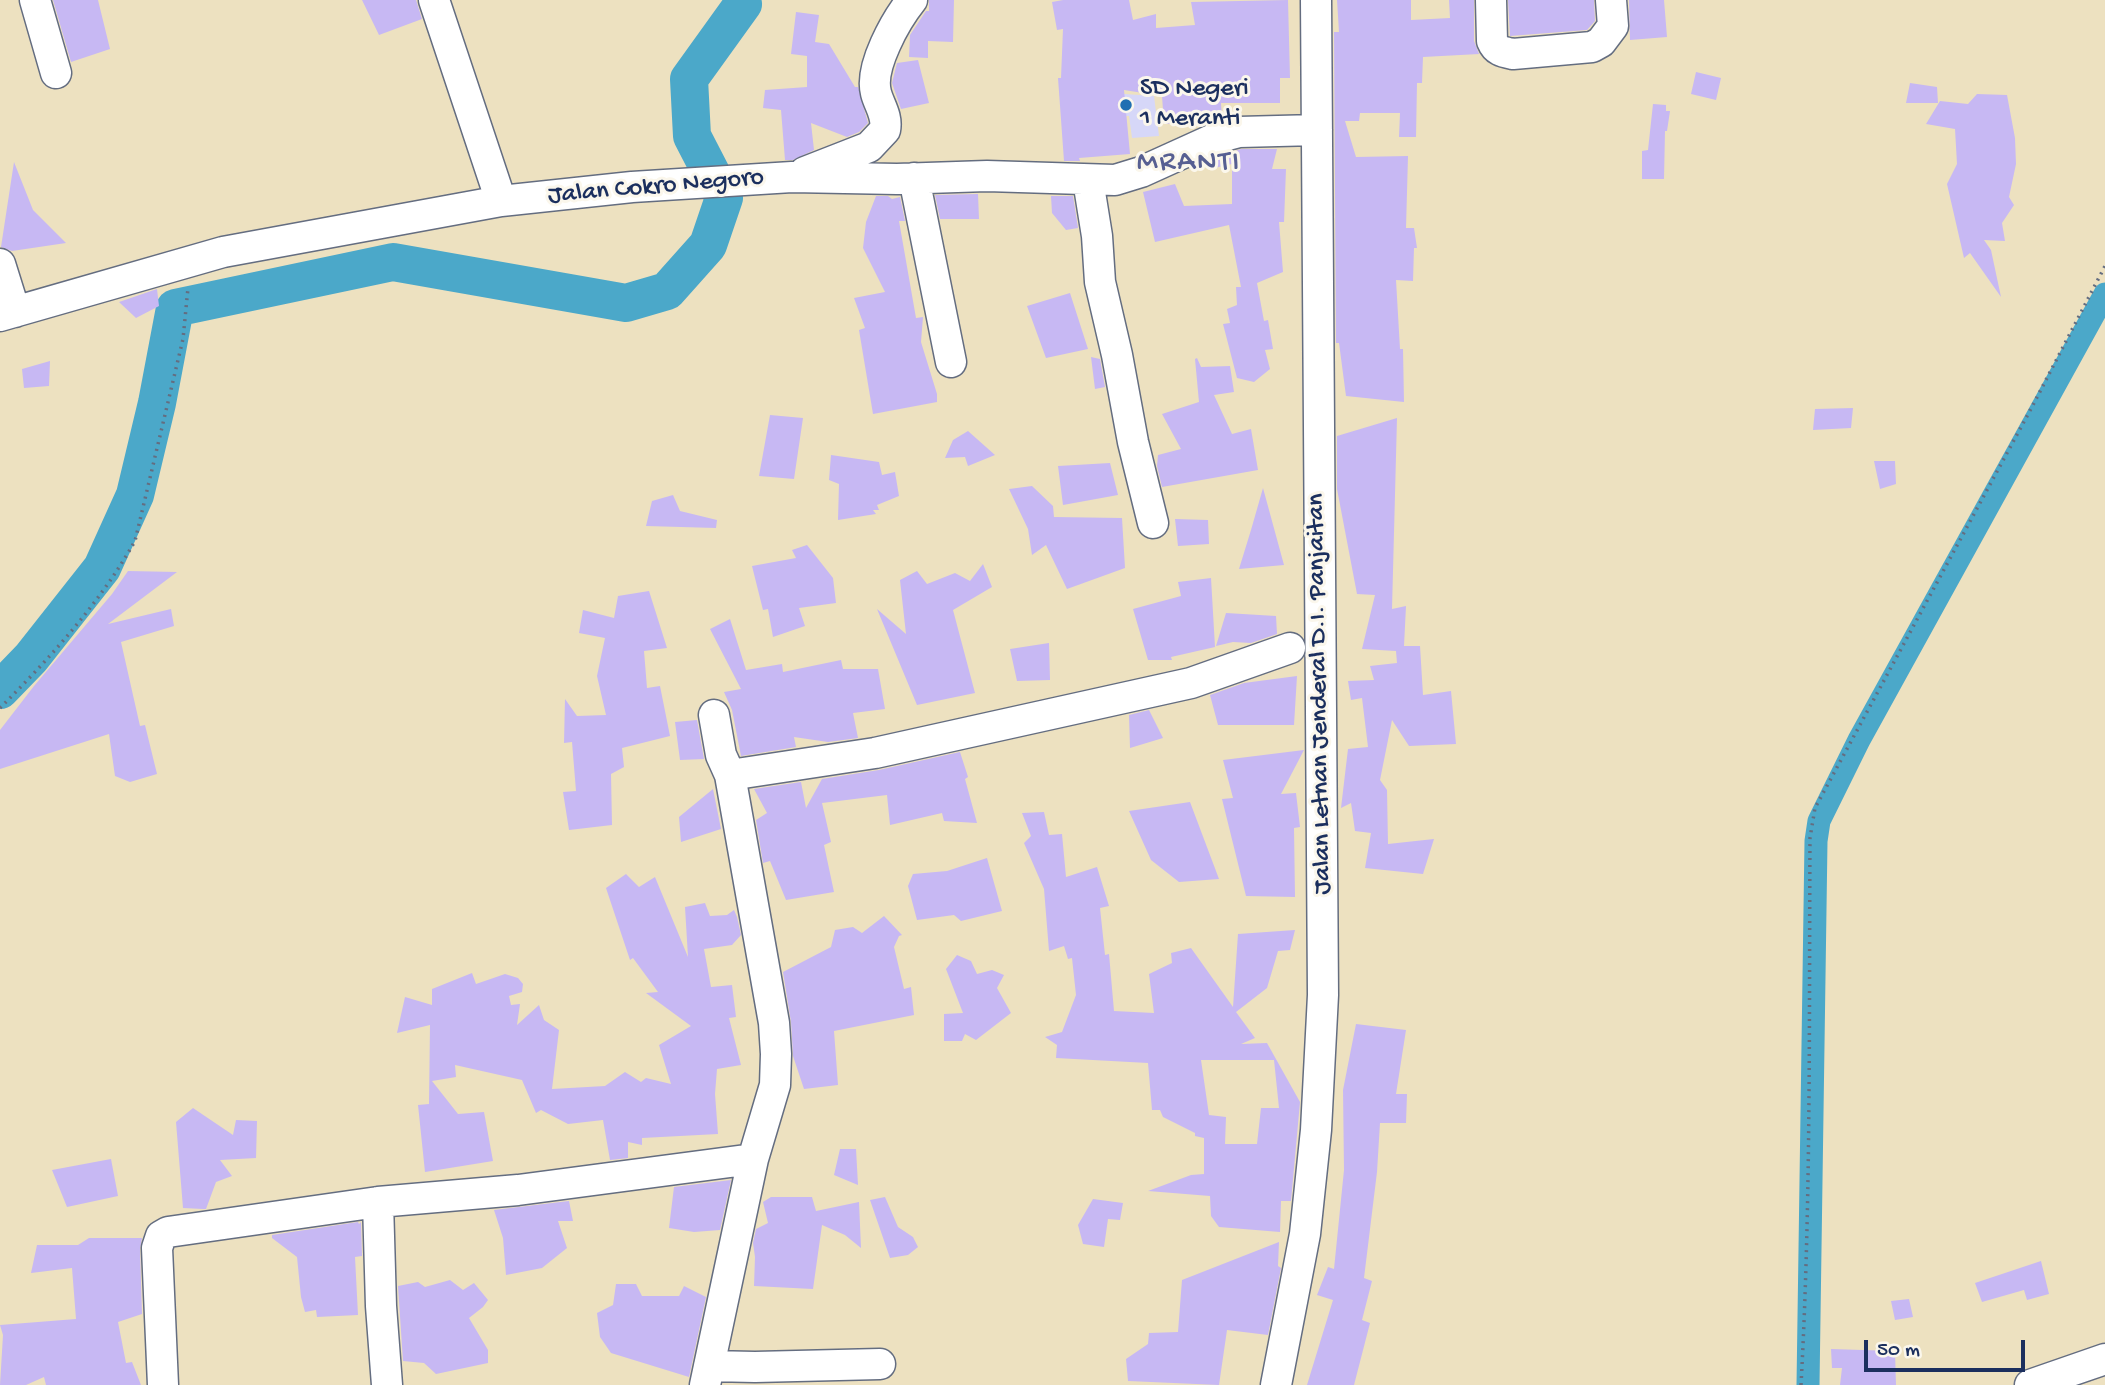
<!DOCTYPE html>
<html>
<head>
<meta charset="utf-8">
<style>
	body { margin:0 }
	#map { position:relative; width:2105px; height:1385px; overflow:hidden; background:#ede1c0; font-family:"Gochi Hand",sans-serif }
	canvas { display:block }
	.scale { position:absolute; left:1864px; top:1340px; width:161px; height:32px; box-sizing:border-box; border:4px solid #1b2f5e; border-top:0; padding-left:9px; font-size:21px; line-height:24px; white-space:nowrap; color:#1b2f5e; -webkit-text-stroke:5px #fbf7ec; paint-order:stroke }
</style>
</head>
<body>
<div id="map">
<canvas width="2105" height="1385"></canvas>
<div class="scale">50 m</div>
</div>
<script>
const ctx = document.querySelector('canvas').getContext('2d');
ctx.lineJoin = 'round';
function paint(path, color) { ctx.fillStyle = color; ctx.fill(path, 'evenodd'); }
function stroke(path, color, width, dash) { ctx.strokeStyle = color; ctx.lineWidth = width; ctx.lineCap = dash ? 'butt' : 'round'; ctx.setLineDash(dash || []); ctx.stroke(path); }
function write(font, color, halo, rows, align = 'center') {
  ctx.font = font + ' "Gochi Hand",sans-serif'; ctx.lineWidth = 6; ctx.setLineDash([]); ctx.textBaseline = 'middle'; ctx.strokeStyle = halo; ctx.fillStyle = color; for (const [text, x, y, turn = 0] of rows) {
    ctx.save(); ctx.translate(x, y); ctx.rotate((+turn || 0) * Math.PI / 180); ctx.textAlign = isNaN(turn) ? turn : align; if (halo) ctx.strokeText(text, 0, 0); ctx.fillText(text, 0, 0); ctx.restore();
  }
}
const built = new Path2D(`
	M1110,93L1154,96L1159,136L1132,138L1129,116L1098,115Z`);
const canal = new Path2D(`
	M1808,1385L1816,841L1819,821L1859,740L2105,294`);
const river = new Path2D(`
	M0,690L31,658L102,568L135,495L157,403L175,308L393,262L626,303L667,291L708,245L724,198L692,136L689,79L743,4L742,0`);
const building = new Path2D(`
	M53,0H98L110,49L71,62Z
	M362,0H416L422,19L379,35Z
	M929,0H954L953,42L928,41V58L909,57L910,35L926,11H929Z
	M1063,0H1129L1133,20L1156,14V28L1195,25L1191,2L1288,0L1290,78H1280V103H1221L1222,118L1201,125L1200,122L1164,124L1162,96L1124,90L1130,154L1079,158L1080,161H1064L1058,78H1061L1063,29L1057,30L1052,2Z
	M1337,0H1411V20L1450,18L1449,0H1474V41L1479,54L1423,57L1422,83H1417L1416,137H1399L1400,113H1360L1359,121H1345L1356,157L1408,156L1406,228H1414L1417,248H1414L1413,281L1396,280L1400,349H1403L1404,402L1346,396L1339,343H1336L1334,32H1339Z
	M1508,0H1594L1595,21L1587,30L1510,36Z
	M1629,0H1664L1667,37L1630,40Z
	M796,12L819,15L815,42L829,44L855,87H858L868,123L859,132L847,137L811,123L814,150L793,160H785L781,110L763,108L765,90L807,87V56L791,54Z
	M918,60L929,103L901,109L892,83L897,63Z
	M1696,72L1721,78L1716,100L1691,94Z
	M1910,83L1937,87L1938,103H1906Z
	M1977,94L2007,95L2015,138L2016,164L2009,197L2014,205L2002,223L2005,241L1984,240L1991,250L2001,297L1970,253L1964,258L1947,184L1957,164L1955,129L1926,124L1940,101L1968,104Z
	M1653,104L1666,105V111H1670L1667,131H1665L1664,179H1642V151L1648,150Z
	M1241,149H1277L1272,169H1286L1284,222H1279L1283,272L1257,283L1264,321L1268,320L1273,349L1265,350L1270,369L1254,382L1237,378L1223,324L1230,323L1227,309L1237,305L1236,287H1241L1229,225L1155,242L1143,192L1175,184L1184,206L1232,204V164L1210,169L1208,161Z
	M14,162L33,210L66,243L12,251L1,247Z
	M978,194L979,219H940L935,195Z
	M876,196H888L892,199L900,197L905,221H899L916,318L923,317L921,342L937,394V402L873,414L859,330L865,328L854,298L885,292L863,248L866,222Z
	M1051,196H1073L1078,228L1066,230L1052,213Z
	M157,289L159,306L136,318L119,302Z
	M1070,293L1088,349L1046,358L1027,306Z
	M1091,357L1100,359L1105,387L1095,389Z
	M1197,358L1201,367L1230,366L1234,392L1214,395L1232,434L1251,429L1258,470L1162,487L1157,466L1158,455L1181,449L1162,414L1199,402L1195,359Z
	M50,361L49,386L24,388L22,369Z
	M1853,408L1851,428L1813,430L1815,409Z
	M770,415L803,418L794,479L759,476Z
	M1397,418L1392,609L1406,606L1404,646H1420L1423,695L1451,691L1456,744L1409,746L1392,720L1380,780L1387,790L1388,844L1434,839L1423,874L1365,868L1371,833L1355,831L1351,803L1341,808L1348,749L1368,747L1362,698L1351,700L1348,681L1374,680L1370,666L1397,663L1396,651L1362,649L1375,595L1357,594L1337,489V436Z
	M968,431L995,455L968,466L965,457L945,458L953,440Z
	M831,455L879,462L882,475L895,472L899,496L877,505L879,510H873L876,514L838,520L839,484L829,480Z
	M1874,461H1895L1896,484L1880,489Z
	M1110,463L1118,495L1063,505L1058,466Z
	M1032,486L1053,506L1054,517L1122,518L1125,568L1067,589L1046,545L1032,555L1028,529L1009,489Z
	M1263,488L1284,565L1239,569L1251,530Z
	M673,495L680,511L717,520L716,528L646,526L652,501Z
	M1175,519L1208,520L1209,544L1178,546Z
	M807,545L833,578L836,603L799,608L805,626L773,637L768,609L763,610L752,566L796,558L792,550Z
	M983,564L992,587L953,610L975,693L917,705L877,609L906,634L900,580L917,571L927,584L955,573L970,581Z
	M128,571L177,572L108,624L171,609L174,626L121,642L140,726L145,725L157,774L130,782L115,776L109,734L0,769V730L34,686L112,594Z
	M1211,578L1215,647L1171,657L1172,660H1148L1133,609L1181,596L1178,582Z
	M649,591L667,648L644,651L647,688L660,686L670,736L622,748L624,767L611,774L612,825L569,830L563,792L576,791L572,742L564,743L565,699L577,716L606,715L597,676L605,638L579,633L583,610L614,618L618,596Z
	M1226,613L1276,616L1277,634L1251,643L1233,642L1216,646Z
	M730,619L746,670L782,664L783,672L841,660L843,669H878L885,709L853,713L858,738L828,742L794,737L796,747L741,756L732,710L724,692L741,689L710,629Z
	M1049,643L1050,680L1017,681L1010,649Z
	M1297,676L1294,725H1218L1210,695L1244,683Z
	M1149,710L1163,738L1130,748L1129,715Z
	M697,720L704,759L680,760L675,722Z
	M1304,750L1281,794L1296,793L1300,827L1294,828L1295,897L1246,896L1222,799L1233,798L1223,760Z
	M960,752L968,777L965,779L977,823L944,821L942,813L890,825L887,795L822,803L831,842L824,845L834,892L786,900L770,861L763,863L756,820L767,813L754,789L801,782L806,808L822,779L879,770Z
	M713,789L721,829L681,842L679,817Z
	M1190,802L1219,879L1179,882L1151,860L1129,811Z
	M1044,812L1049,835L1062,834L1066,877L1097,867L1109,906L1100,908L1105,955L1109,954L1114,1011L1154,1013L1149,974L1172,963L1171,953L1191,948L1233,1007L1238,934L1295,930L1290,950L1278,951L1267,988L1236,1012L1255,1038L1241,1044L1267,1043L1300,1102L1291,1201H1281L1280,1232L1219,1227L1211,1216L1210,1196L1148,1191L1191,1175L1204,1174V1138L1195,1136V1133L1163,1117L1160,1110H1152L1148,1063L1056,1058L1057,1045L1045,1037L1062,1032L1076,995L1072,958L1068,959L1064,946L1049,951L1044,889L1024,843L1031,836L1022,813ZM1201,1060H1274L1279,1108H1261L1257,1144H1225L1226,1117L1209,1115Z
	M987,858L1002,911L961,921L954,915L917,920L908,886L913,874L947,871Z
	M626,874L639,887L655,877L688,957L685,907L705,903L710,916L727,915L734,910L737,917L741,935L732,945L704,949L711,987L732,985L736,1017L729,1018L741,1065L717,1069L715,1094L718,1134L642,1138V1145L628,1142V1158L610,1160L603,1120L568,1124L541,1110L536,1113L522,1080L455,1065L456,1077L432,1081L458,1114L484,1112L493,1161L425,1172L418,1105L429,1104L430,1025L397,1033L405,997L432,1005V989L472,973L476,984L505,974L518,978L523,984L522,992L509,996L511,1005L520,1004L517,1025L539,1005L544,1020L559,1030L552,1089L605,1086L625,1072L641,1082L646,1078L671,1084L659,1045L691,1026L646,993L658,992L633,958L630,960L606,888Z
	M884,916L902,935L899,936L894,947L904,989L911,987L914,1015L834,1031L838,1085L804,1089L793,1056L791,1022L783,972L831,947L835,930L853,927L862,933Z
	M957,955L971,961L977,974L992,970L1004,975L997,988L1011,1013L976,1040L965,1034L962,1041H944V1014L963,1013L946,969Z
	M1356,1024L1406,1030L1396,1094H1407L1406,1123H1380L1377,1172L1364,1278L1372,1281L1362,1320L1370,1323L1354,1385H1307L1333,1300L1317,1295L1328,1267L1334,1269L1344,1170L1343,1090Z
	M193,1108L233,1135L236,1120L257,1121L256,1158L220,1160L232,1176L216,1182L206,1209H203L183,1208L176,1122Z
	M840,1149H856L858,1185L834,1175Z
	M111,1159L118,1196L67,1207L52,1170Z
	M731,1180L720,1230L694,1232L669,1228L674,1187Z
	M771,1197H812L816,1211L859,1202L861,1248L845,1235L822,1225L813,1289L754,1286L755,1257L753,1243L756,1229L768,1223L763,1202Z
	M885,1197L898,1227L913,1237L918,1247L908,1255L890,1258L870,1200Z
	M1093,1199L1123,1203L1120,1220L1108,1219L1104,1247L1083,1244L1078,1225Z
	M569,1201L573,1221H558L567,1248L542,1268L506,1275L503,1238L494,1210Z
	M358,1222L359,1224L361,1222L362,1256L355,1257L358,1315L317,1317L316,1310L305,1312L301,1297L297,1257L272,1238V1235Z
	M89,1238H142L140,1249L142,1314L118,1322L126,1363L132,1362L141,1385H46L44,1377L26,1385H0L3,1335L0,1325L76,1319L72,1268L31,1273L37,1245H78Z
	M1279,1242L1278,1266L1281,1268L1268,1335L1227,1330L1219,1385L1128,1381L1126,1359L1148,1344L1149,1333L1178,1332L1182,1280Z
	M2041,1261L2049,1294L2027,1300L2024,1290L1982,1302L1975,1283Z
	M450,1280L463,1290L474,1283L488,1300L483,1307L469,1318L488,1350V1363L436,1374L424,1363L403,1361L398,1286L418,1282L425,1287Z
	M616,1284H636L642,1296H679L684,1286L706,1297L689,1377L611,1353L600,1337L597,1313L613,1305Z
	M1909,1299L1913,1317L1895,1320L1891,1301Z
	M1831,1349L1895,1351L1896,1385H1840L1842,1368H1832Z`);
const path = new Path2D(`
	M0,708C50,658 100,603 135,541L183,339L188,288
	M1801,1385C1811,1203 1809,1020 1810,838L1815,808L2033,405L2105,266`);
const minor = new Path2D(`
	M35,0L56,73
	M434,0L501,201
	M1491,0L1492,41C1496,51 1503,52 1513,54L1592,47L1601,42L1613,26L1611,0
	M805,172L869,147L885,130C888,116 879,105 876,93C869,67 896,20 912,0
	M914,178L951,362
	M1088,180L1097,236L1100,282L1117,355L1133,442L1153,523
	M0,264L15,312
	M0,316L223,252L501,201L632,187L792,177L897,179L987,176L1115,180L1141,172L1216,138L1239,132L1317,130
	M714,715L721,755L730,775
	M378,1202L381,1306L387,1385
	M709,1366L755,1367L880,1364
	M163,1385L157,1248L161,1236L168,1232L378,1202L518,1190L753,1159
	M705,1385L753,1159L775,1085L776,1054L774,1023L730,775L875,753L1191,683L1290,648
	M1276,1385L1305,1234L1316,1130L1323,995L1316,0
	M2030,1385L2105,1359`);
const markers = [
	[1126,105,7,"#1f6fb2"]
];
const poiNames = [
	["SD Negeri",1140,90],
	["1 Meranti",1140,120]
];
const streetNames = [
	["Jalan Cokro Negoro",656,188,-5],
	["Jalan Letnan Jenderal D.I. Panjaitan",1321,694,-91]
];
const quarterNames = [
	["MRANTI",1189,164]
];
paint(built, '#d6d7f8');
stroke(canal, '#4ba8c9', 23);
stroke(river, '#4ba8c9', 38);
paint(building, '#c7b8f3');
stroke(minor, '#646d80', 33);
stroke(path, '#646d80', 3.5, [2, 5]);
stroke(minor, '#fff', 30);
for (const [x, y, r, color] of markers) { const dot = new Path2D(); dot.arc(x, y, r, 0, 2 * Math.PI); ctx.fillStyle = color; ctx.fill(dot); stroke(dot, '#fbf7ec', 2.5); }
write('26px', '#1b2f5e', '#fbf7ec', poiNames, 'left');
write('26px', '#1b2f5e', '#fbf7ec', streetNames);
ctx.letterSpacing = '2px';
write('30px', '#575f92', '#fbf7ec', quarterNames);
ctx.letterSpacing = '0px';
</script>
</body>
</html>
